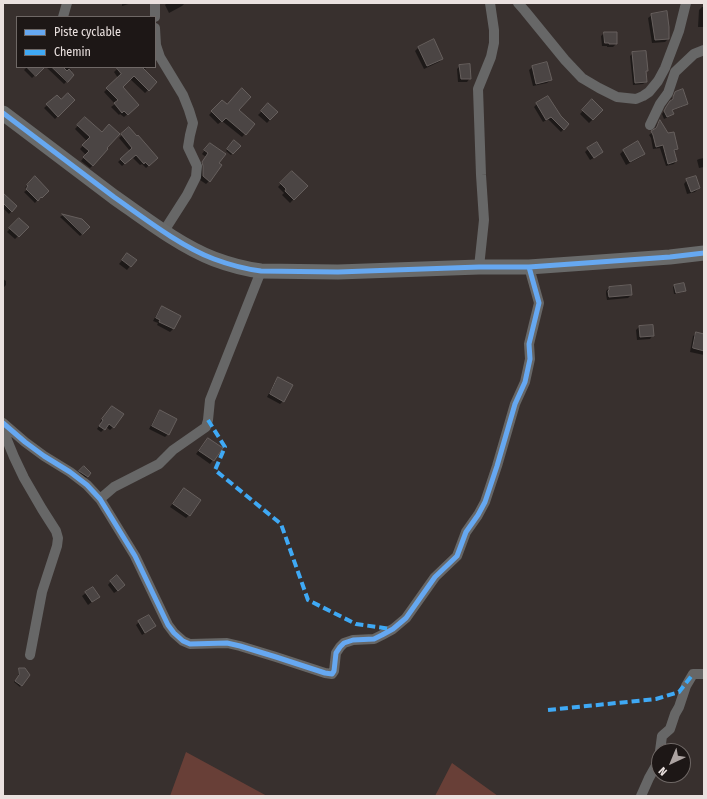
<!DOCTYPE html>
<html>
<head>
<meta charset="utf-8">
<style>
	body { margin:0 }
	#map { position:relative; width:707px; height:799px; overflow:hidden; background:#38302e; font-family:"Fira Sans Condensed",sans-serif }
	canvas { display:block }
	.frame { position:absolute; inset:0; border:4px solid #eae1df; pointer-events:none }
	.legend { position:absolute; left:16px; top:16px; width:140px; height:52px; box-sizing:border-box; background:#1d1716; border:1px solid #6f6866; margin:0; padding:5px 7px; list-style:none; font-size:12px; color:#eae1df }
	.legend li { display:flex; align-items:center; gap:8px; height:20px }
	.legend b { width:20px; border:1px solid #6f6866 }
	.north { position:absolute; left:651px; top:743px; width:40px; height:40px; box-sizing:border-box; background:#1d1716; border:1px solid #6f6866; border-radius:50%; rotate:224deg; font-size:11px; font-weight:700; line-height:16px; text-align:center; color:#eae1df }
	.north::after { content:''; display:block; margin:auto; width:14px; height:18px; background:#aca3a1; clip-path:polygon(50% 0,100% 100%,50% 72%,0 100%) }
</style>
</head>
<body>
<div id="map">
<canvas width="707" height="799"></canvas>
<div class="frame"></div>
<ul class="legend">
<li><b style="height:5px;background:#66a8f1"></b>Piste cyclable</li>
<li><b style="height:5px;background:#3fa9f5"></b>Chemin</li>
</ul>
<div class="north">N</div>
</div>
<script>
const ctx = document.querySelector('canvas').getContext('2d');
ctx.lineJoin = 'round';
function paint(path, color) { ctx.fillStyle = color; ctx.fill(path, 'evenodd'); }
function stroke(path, color, width, dash) { ctx.strokeStyle = color; ctx.lineWidth = width; ctx.lineCap = dash ? 'butt' : 'round'; ctx.setLineDash(dash || []); ctx.stroke(path); }
const green = new Path2D(`
	M186,752L267,796H170Z
	M452,763L498,796H435Z`);
const shadow = new Path2D(`
	M122,3H132L122,6Z
	M167,3H185L182,6L169,13L165,5Z
	M702,7H704V27H698L699,10Z
	M652,15L668,39L665,42L652,43L648,18Z
	M604,33L616,44L613,47H607V46H602L601,36Z
	M419,47L442,59L439,62L424,69L415,51Z
	M633,53L647,70L645,72L646,82L643,84L633,85L630,56Z
	M460,66L470,78L467,82H458L457,69Z
	M27,67H44L32,78L24,70Z
	M46,67H68L72,71L70,72L73,75L64,84Z
	M119,67H146V68L144,71L156,82L145,93L130,79L122,87L134,108L124,117L120,114L119,115L111,107L115,104L104,92L118,78L114,72Z
	M533,67L551,80L547,83L533,86L529,70Z
	M676,93L687,103L684,106L671,111L673,114L670,116L664,119L662,114L673,96Z
	M57,96L61,100H74L55,119L44,108Z
	M548,97L560,116L568,124L561,132L548,119L543,122L534,107L537,104Z
	M222,101L237,110L254,124L242,137L222,121L218,124L209,115Z
	M592,101L602,110L589,123L580,114Z
	M268,105L277,112L267,123L258,115Z
	M85,118L102,134L93,165L90,168L81,161L86,155L80,149L87,141L75,129Z
	M660,121L677,149L674,152L676,161L674,164L666,166L660,148L653,149L651,138L649,135L654,131L657,124Z
	M129,128L157,158L146,168L142,164L140,165L132,157L122,166L118,162L130,151L119,138Z
	M234,142L239,146L231,155L226,151Z
	M207,147L218,163L209,181L206,184L200,180L199,166L206,157L202,154Z
	M588,149L599,155L590,160L585,152Z
	M623,151L644,154L641,157L626,165L620,154Z
	M704,158V167L699,168L697,160L699,159Z
	M292,172L306,186L290,203L282,195L284,193L278,187Z
	M35,178L48,191L39,200L38,199L35,203L24,192L27,190L25,188Z
	M687,180L699,188L695,192L687,194L684,184Z
	M3,195L16,206L9,214L3,208Z
	M63,215L81,220L89,227L80,236L60,217Z
	M19,219L27,227L15,239L7,232Z
	M124,258L135,260L127,270L119,264Z
	M3,279L6,281V285L3,288Z
	M683,284L685,291L683,292L674,294L673,287L674,286Z
	M609,288L631,295L628,298L607,300L606,294V291Z
	M163,307L180,316L173,329L170,332L157,325L158,323L153,321L159,310Z
	M639,327L653,335L650,339L637,340L636,330Z
	M697,333L704,335V355L690,352L693,336Z
	M279,378L283,401L280,404L267,397L275,382Z
	M112,407L113,427L110,430L106,427L101,432L97,429L101,423L100,422Z
	M160,411L168,434L165,437L149,429L157,414Z
	M205,442L222,448L210,464L196,454Z
	M84,467L90,473L86,478L79,473Z
	M184,489L189,515L186,518L170,507Z
	M111,581L120,589L114,593L108,585Z
	M92,588L98,597L88,605L82,596Z
	M139,622L155,626L151,629L142,635L136,625Z
	M20,669L21,685L20,687L14,682L18,677V670Z`);
const building = new Path2D(`
	M667,11L669,27V39L655,40L651,14Z
	M604,32H617V44H609V43H605Z
	M434,39L443,59L427,66L418,47Z
	M646,51L648,71H646L647,82L635,83L632,52Z
	M547,62L552,80L536,84L532,66Z
	M470,64L471,79H461L459,65Z
	M27,67H45L36,76Z
	M52,67H63L67,71L69,69L74,75L68,82Z
	M116,67H142L157,82L149,91L134,76L123,87L139,105L128,115L124,111L122,113L114,103L118,100L106,88L121,74Z
	M242,88L251,97L239,110L255,124L246,135L226,118L222,122L211,111L222,100L227,104Z
	M683,89L688,104L672,110L674,114L667,117L664,111L666,107L670,101L673,99V97L675,92Z
	M68,93L75,100L58,117L46,104L57,95L61,99Z
	M548,96L561,116L569,124L564,130L551,117L546,120L536,103Z
	M592,99L603,110L593,120L582,110Z
	M268,103L278,112L270,120L261,111Z
	M85,117L102,132L109,124L120,134L107,148L108,149L93,166L83,157L89,151L82,145L90,137L77,125Z
	M660,120L668,133L674,132L678,149L674,150L677,161L668,164L663,145L656,147L653,135L651,131L656,128Z
	M129,127L137,136L138,135L158,158L149,166L145,162L144,164L136,155L125,164L120,159L132,148L121,134Z
	M234,140L241,146L233,154L227,149Z
	M638,141L645,154L630,162L623,150Z
	M597,142L603,152L594,158L587,148Z
	M210,143L226,154L219,163L222,165L210,182L203,176V166L202,162L208,153L204,150Z
	M292,171L308,186L294,200L285,191L286,189L280,183Z
	M35,176L49,191L42,198L41,197L38,201L26,189L28,186L27,185Z
	M696,176L700,188L691,192L686,179Z
	M3,193L17,206L12,212L3,203Z
	M62,214L82,219L90,227L83,234Z
	M19,218L29,227L19,237L9,228Z
	M127,253L137,260L131,267L122,260Z
	M684,283L686,291L676,293L674,285Z
	M631,285L632,295L609,297L608,291L609,290V287Z
	M162,306L181,316L174,329L159,322L160,320L156,318Z
	M653,325L654,336L640,337L639,326Z
	M696,332L704,334V351L693,348Z
	M278,377L293,385L284,402L270,394Z
	M112,406L124,414L114,428L109,424L105,430L99,426L103,420L102,419Z
	M160,410L177,419L169,435L152,426Z
	M208,438L223,448L214,461L199,451Z
	M84,466L91,473L88,477L79,471Z
	M184,488L201,500L190,516L173,504Z
	M117,575L125,585L118,591L110,581Z
	M93,587L100,597L92,602L85,592Z
	M149,615L156,626L145,633L138,621Z
	M19,668H25L30,675L22,686L15,681L19,675Z`);
const street = new Path2D(`
	M155,3V17
	M518,3L525,11L565,60L582,78L599,88L617,97L636,99L643,96L649,92L658,81L665,68L679,31L686,3
	M63,17L67,3
	M155,28L156,45L160,57L183,95L189,110L193,123L190,135L188,147L197,166L196,177L187,195L164,231
	M650,125L660,104L668,93L675,72L694,54L704,50
	M479,267L484,220L481,175L478,89L491,57L494,43V30L490,3
	M3,423L25,442L44,456L70,472L87,485L100,499L135,556L168,625L174,633L183,641L190,644L227,643L240,646L276,657L325,673L332,674L334,671L336,653L340,647L344,643L353,640L374,639L382,635L393,629L406,618L435,577L457,556L466,532L478,515L485,502L497,466L515,404L525,382L530,359L529,344L539,303L529,267
	M3,423L7,440L14,457L24,478L42,509L56,531L58,538L57,546L42,592L30,655
	M100,499L114,487L159,464L173,450L206,427L208,420L210,400L261,271
	M660,751L662,736L670,729L675,714L679,707L686,686L693,674H704
	M641,796L649,778L658,762L659,759`);
const secondary = new Path2D(`
	M3,113C40,141 77,169 114,197C144,218 180,246 214,259C230,265 245,269 261,271L338,272L479,267H529L670,257L704,253`);
const quiet = new Path2D(`
	M208,420L225,447L215,470L281,524L308,600L356,624L391,629
	M548,710L656,699L679,692L693,674`);
const cycleway = new Path2D(`
	M3,113C40,141 77,169 114,197C144,218 180,246 214,259C230,265 245,269 261,271L338,272L479,267H529L670,257L704,253
	M3,423L25,442L44,456L70,472L87,485L100,499L135,556L168,625L174,633L183,641L190,644L227,643L240,646L276,657L325,673L332,674L334,671L336,653L340,647L344,643L353,640L374,639L382,635L393,629L406,618L435,577L457,556L466,532L478,515L485,502L497,466L515,404L525,382L530,359L529,344L539,303L529,267`);
paint(green, '#683f37');
paint(shadow, '#0007');
paint(building, '#4b4544');
stroke(building, '#665f5d', 1);
stroke(street, '#676767', 10);
stroke(secondary, '#696a6a', 15);
stroke(quiet, '#3fa9f5', 4, [8, 4]);
stroke(cycleway, '#66a8f1', 5);
</script>
</body>
</html>
